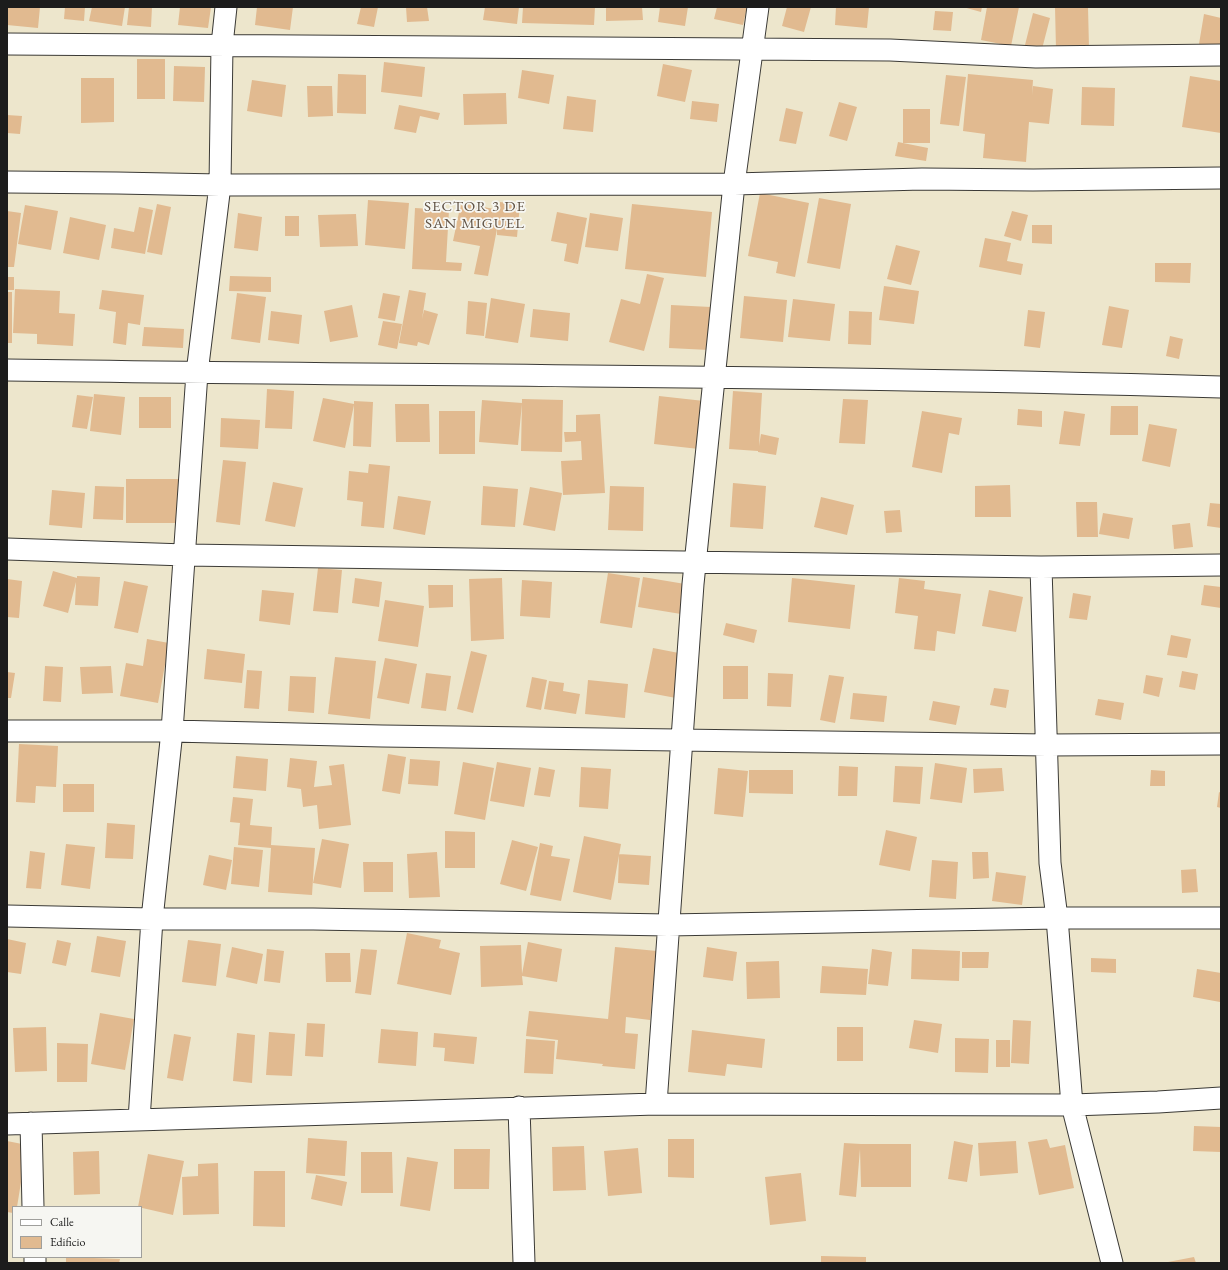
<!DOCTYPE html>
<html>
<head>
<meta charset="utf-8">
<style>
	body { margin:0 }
	#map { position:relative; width:1228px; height:1270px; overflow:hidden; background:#ede6cc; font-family:"EB Garamond",serif }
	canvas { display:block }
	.frame { position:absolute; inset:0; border:8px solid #1c1c1c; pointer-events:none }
	.legend { position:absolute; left:12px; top:1206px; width:130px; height:52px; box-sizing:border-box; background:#f6f6f2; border:1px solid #9f9f9c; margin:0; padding:5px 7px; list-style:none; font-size:12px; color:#1c1c1c }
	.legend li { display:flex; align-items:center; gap:8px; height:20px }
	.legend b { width:20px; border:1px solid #9f9f9c }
</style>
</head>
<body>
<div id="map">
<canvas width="1228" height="1270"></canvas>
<div class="frame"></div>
<ul class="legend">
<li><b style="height:5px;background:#fff"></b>Calle</li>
<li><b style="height:11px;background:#e1ba90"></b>Edificio</li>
</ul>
</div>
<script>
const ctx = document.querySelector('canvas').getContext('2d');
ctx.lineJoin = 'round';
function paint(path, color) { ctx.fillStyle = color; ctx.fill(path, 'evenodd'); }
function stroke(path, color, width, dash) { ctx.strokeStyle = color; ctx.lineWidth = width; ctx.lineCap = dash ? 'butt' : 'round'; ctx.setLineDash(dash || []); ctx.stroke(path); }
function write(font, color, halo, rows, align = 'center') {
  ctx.font = font + ' "EB Garamond",serif'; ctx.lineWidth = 3.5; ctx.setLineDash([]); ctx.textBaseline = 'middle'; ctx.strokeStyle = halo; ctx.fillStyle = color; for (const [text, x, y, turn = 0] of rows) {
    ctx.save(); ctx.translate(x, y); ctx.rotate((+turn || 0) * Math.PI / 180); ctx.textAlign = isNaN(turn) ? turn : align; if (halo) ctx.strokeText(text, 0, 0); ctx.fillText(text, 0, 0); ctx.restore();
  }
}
const building = new Path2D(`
	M7,7H40L38,28L7,25Z
	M65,7H85L84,21L64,19Z
	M92,7H125L122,26L89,21Z
	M129,7H152L151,27L127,25Z
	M180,7H211L208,28L178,25Z
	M257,7H293L290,30L255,25Z
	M361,7H378L374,27L357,24Z
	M406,7H427L429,21L407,22Z
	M485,7H519L517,24L483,20Z
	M523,7H595L594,25L522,23Z
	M606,7H642L643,20L606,21Z
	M660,7H688L685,26L658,22Z
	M717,7H747L743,25L714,19Z
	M787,7H811L804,32L782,26Z
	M836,7H869L867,28L835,25Z
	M963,7H982L981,12Z
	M987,7H1019L1011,46L981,40Z
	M1055,7H1088L1089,48L1056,49Z
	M935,11L953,12L951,31L933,30Z
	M1033,13L1050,18L1042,49L1025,45Z
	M1204,14L1221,18V48L1199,44Z
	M137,59H165V99H137Z
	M384,62L425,67L422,97L381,92Z
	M663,64L692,70L685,102L657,96Z
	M174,66L205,67L204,102L173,101Z
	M522,70L554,75L549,104L518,98Z
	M338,74L366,75V114L337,113Z
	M968,74L1033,80L1032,95L1033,86L1053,89L1049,124L1029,122L1026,162L983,158L985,134L963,131Z
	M946,75L966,77L959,126L940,124Z
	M1190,76L1221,81V133L1182,127Z
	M81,78H114V122L81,123Z
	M252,80L286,85L282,117L247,111Z
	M307,86H332L333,116L308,117Z
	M1082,87L1115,88L1114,126L1081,125Z
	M506,93L507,124L464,125L463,94Z
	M567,96L596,100L593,132L563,129Z
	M692,101L719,104L717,122L690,119Z
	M839,102L857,107L847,141L829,136Z
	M399,105L440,113L438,120L420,116L416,133L394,129Z
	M786,108L803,112L796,144L779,141Z
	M903,109H930V143H903Z
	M7,115L22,116L20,134L7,133Z
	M898,142L928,148L926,161L895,156Z
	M760,193L809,203L795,277L776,273L778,262L748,256Z
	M819,198L851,204L840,269L807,263Z
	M368,200L409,203L405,249L365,245Z
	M500,202L520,204L517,237L497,235V229L488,276L474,274L480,246L453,241L461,203L500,210Z
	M157,204L171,207L162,255L147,252Z
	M632,204L712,212L706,277L625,269Z
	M25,205L58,211L51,250L18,244Z
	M139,207L153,210L145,254L111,248L114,228L134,232Z
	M415,208L449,210L446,262L462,263L461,271L412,269Z
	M7,211L21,213L14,267H7Z
	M1012,211L1028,215L1021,241L1004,236Z
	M557,212L587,218L578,264L564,261L567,244L551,241Z
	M238,213L262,217L258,251L234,248Z
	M590,213L623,218L618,251L585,247Z
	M356,214L358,246L320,247L318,215Z
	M285,216H299V236H285Z
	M70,217L106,225L99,260L63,253Z
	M1032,225H1052V244L1032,243Z
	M985,238L1011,243L1007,261L1023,264L1021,275L979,267Z
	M896,245L920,251L911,285L887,279Z
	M1155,263H1191L1190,283L1155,282Z
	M647,274L664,278L644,351L609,342L621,299L640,304Z
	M230,276L271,277V292L229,291Z
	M7,277H14V290H7Z
	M884,286L919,291L914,324L879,320Z
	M15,289L60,291L59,313L75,314L73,346L37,344V334L13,333Z
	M102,290L144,295L140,325L128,323L126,345L113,343L116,312L99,309Z
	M409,290L426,293L422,319L424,310L438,314L429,345L418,342L417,346L399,343Z
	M7,292H12V343H7Z
	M237,293L266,297L260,343L231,339Z
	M383,293L400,296L395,321L378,318Z
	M744,296L787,300L783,342L740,338Z
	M491,298L525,304L518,343L485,338Z
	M793,299L835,304L830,341L788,337Z
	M468,301L487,303L484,336L466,334Z
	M352,305L358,337L330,342L324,311Z
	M671,305L711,307L709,350L669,348Z
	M1109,306L1129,310L1122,348L1102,345Z
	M533,309L570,313L568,341L530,337Z
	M1028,310L1045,312L1040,348L1024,346Z
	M271,311L302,315L299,344L268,340Z
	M849,311L872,312L871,345L848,344Z
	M383,321L402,324L397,349L378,345Z
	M144,327L184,329L183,348L142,346Z
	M1170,336L1183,339L1179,359L1166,356Z
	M267,389L294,391L292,429L265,428Z
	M733,391L762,393L759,446L761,434L779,438L776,455L758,452V451L729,449Z
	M94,394L125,397L121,435L90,431Z
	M77,395L93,397L87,429L72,427Z
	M659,396L704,401L699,449L654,444Z
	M139,397H171V428H139Z
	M323,398L354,404V401L373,402L371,447L353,446L354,405L345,448L313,441Z
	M522,399L563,400L562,452L521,451Z
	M843,399L868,400L865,444L839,443Z
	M482,400L522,403L518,445L479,442Z
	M395,404H429L430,442H396Z
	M1111,406H1138V435H1110Z
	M1018,409L1042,411V427L1017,425Z
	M439,411H475V454H439Z
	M922,411L962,418L959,435L949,433L942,473L912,467Z
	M1064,411L1085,414L1080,446L1059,444Z
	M600,414L605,493L563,495L561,461L582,460L581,441L565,442L564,432H576V415Z
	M221,418L260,420L258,449L220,447Z
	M1149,424L1177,429L1170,467L1142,461Z
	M223,460L246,462L240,525L216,522Z
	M369,464L390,466L384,528L361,526L363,502L347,500L349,471L368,473Z
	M126,479H178V523H126Z
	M273,482L303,488L295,527L265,521Z
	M733,483L766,486L763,529L730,527Z
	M1010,485L1011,517H975V486Z
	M95,486L124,487L123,520L93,519Z
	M483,486L518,489L515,527L481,525Z
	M610,486L644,487L643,531L608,530Z
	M530,487L562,493L555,531L523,525Z
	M52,490L85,493L82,528L49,525Z
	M398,496L431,501L425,535L393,529Z
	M821,497L854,505L847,535L814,527Z
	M1076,502H1097L1098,537H1077Z
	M1210,503L1221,504V528L1207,526Z
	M900,510L902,532L886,533L884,511Z
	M1103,513L1133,518L1129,539L1099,534Z
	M1190,523L1193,547L1174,549L1172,525Z
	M318,568L342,570L338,613L313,611Z
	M53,571L77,578V576L100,577L98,606L75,605L76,582L68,613L43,606Z
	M608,573L640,578L632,628L600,623Z
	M643,577L685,584L681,614L638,607Z
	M355,578L382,582L379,607L352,603Z
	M502,578L504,639L471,641L469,579Z
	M792,578L855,585L850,629L788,622Z
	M899,578L925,581L924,589L961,594L955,634L937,631L935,651L914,649L918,616L895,613Z
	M7,579L22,581L19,618L7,617Z
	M522,580L552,582L550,618L520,616Z
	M124,581L148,586L138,633L114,628Z
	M428,585H453V607L429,608Z
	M1204,585L1221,587V608L1201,605Z
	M262,590L294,593L290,625L259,621Z
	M989,590L1023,597L1016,632L982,626Z
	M1073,593L1091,596L1087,620L1069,618Z
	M385,600L424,606L418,647L378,641Z
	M726,623L757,630L754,643L723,635Z
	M1171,635L1191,639L1187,658L1167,655Z
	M147,639L169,643L158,703L120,696L126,663L143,666Z
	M653,648L684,654L676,698L644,692Z
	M207,649L245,654L242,683L204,679Z
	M471,651L487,655L473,713L457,709Z
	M335,657L376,661L370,719L328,714Z
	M385,658L417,664L409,704L377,698Z
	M45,666L63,667L61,702L43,701Z
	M111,666L113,693L82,694L80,667Z
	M723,666H748V699H723Z
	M247,670L262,671L259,709L244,708Z
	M1182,671L1198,674L1195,690L1179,687Z
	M7,672L15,673L11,698H7Z
	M426,673L451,676L446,711L421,708Z
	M768,673L793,674L791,707L767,706Z
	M829,675L844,677L835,723L820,720Z
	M1146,675L1163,678L1159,697L1143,693Z
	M290,676L316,677L314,713L288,711Z
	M532,677L547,680L541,710L526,707Z
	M588,680L628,684L625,718L585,714Z
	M549,681L564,683L563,691L580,694L576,714L544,709Z
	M994,688L1009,690L1006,708L990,705Z
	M853,693L887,696L884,722L850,719Z
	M1098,699L1124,703L1121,720L1095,715Z
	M933,701L960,706L956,725L929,720Z
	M19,744L58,746L56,787L36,786L35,803L16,802Z
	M388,754L406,757L400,794L382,791Z
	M236,756L268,759L266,791L233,788Z
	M290,758L317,761L314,787L332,785L329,766L344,764L351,825L319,829L317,805L303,807L301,789L287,787Z
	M410,759L440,761L438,786L408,784Z
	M463,762L494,768L485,820L454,814Z
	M497,762L531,768L524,807L490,801Z
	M935,763L967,768L962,803L930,799Z
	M839,766L858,767L857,796H838Z
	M895,766L923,767L920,804L893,802Z
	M539,767L555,770L550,797L534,795Z
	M581,767L611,769L608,809L579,807Z
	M718,768L748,771L743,817L714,814Z
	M1002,768L1004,791L974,793L973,769Z
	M749,770H793V794L749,793Z
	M1151,770L1165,771V786H1150Z
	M63,784H94V812H63Z
	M1219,792L1221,793V808L1217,807Z
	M233,797L253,799L250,825L272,827L271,845L315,848L312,895L268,892L271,848L238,845L240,823L230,822Z
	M107,823L135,825L133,859L105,858Z
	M886,830L917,837L910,871L879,865Z
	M445,831L475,832V868H445Z
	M584,836L621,844L611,900L573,892Z
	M322,839L349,844L341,888L313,883Z
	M512,840L538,847L526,891L500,884Z
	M540,843L553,846L551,856L570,859L561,901L530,895Z
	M66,844L95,847L90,889L61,885Z
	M234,847L263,850L259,887L231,884Z
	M30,851L45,853L41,889L26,888Z
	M437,852L440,897L409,898L407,854Z
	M972,852H988L989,878L973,879Z
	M619,854L651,856L649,885L618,883Z
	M209,855L232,860L226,890L203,885Z
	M932,860L958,862L956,899L929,897Z
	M363,862H393V892H364Z
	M1196,869L1198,892L1182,893L1181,870Z
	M996,872L1026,876L1022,905L992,901Z
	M407,933L441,940L439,948L460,953L451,995L397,984Z
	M97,936L126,941L120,977L91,972Z
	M7,939L26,943L21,974L7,972Z
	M57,940L71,943L66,966L52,963Z
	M188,940L221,944L216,986L182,982Z
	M528,942L562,949L557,982L522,976L523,985L481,987L480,946L521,945L522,974Z
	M232,947L263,954L257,984L226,977Z
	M615,947L657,951L650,1020L626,1017L625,1033L638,1034L635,1069L602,1066L603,1064L556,1059L558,1040L526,1036L529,1011L608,1019Z
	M707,947L737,952L733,981L703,977Z
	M267,949L284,951L280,983L264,981Z
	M361,949L377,950L371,995L355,993Z
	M872,949L892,952L888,986L868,984Z
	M912,949L960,951L959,981L911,979Z
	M962,952H989L988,968H962Z
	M325,953H350L351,982H326Z
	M1091,958L1116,959V973L1091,972Z
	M779,961L780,998L747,999L746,962Z
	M822,966L868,969L866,995L820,993Z
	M1197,969L1221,973L1220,1002L1193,997Z
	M100,1013L134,1019L125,1070L91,1064Z
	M914,1020L942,1024L938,1053L909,1048Z
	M1013,1020L1031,1021L1029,1064L1011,1063Z
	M307,1023L325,1024L323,1057L305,1056Z
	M46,1027L47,1071L15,1072L13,1028Z
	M837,1027H863V1061H837Z
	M381,1029L418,1032L416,1066L378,1063Z
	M692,1030L765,1039L762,1068L727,1064L725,1076L688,1072Z
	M269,1032L295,1034L292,1076L266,1075Z
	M237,1033L255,1035L252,1083L233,1081Z
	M434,1033L477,1037L474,1064L444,1061L445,1048L433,1047Z
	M174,1034L191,1037L183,1081L167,1078Z
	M955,1038L989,1039L988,1073L955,1072Z
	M526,1039L555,1041L553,1074L524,1073Z
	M996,1040H1010V1067H996Z
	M57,1043L88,1044L87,1082H57Z
	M1194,1126L1221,1127V1152L1193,1151Z
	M308,1138L347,1141L345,1176L306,1173Z
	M668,1139H694V1178L668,1177Z
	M1047,1139L1050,1148L1065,1145L1074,1188L1039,1195L1028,1142Z
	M7,1141L27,1145L17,1207H13V1213L7,1212Z
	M954,1141L973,1145L967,1182L948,1179Z
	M1016,1141L1018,1173L980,1176L978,1143Z
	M844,1143L861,1144H911V1187H861L860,1149L856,1197L839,1195Z
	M584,1146L586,1190L553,1191L552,1147Z
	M638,1148L642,1193L608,1196L604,1151Z
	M454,1149H490L489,1189H454Z
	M99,1151L100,1194L74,1195L73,1152Z
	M361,1152H392L393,1193H361Z
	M148,1154L184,1161L173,1215L138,1207Z
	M407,1157L438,1162L430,1211L400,1206Z
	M218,1163L219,1214L183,1215L182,1177L198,1176V1164Z
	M254,1171H285V1227L253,1226Z
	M801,1173L806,1221L770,1225L765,1177Z
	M316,1175L347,1182L342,1206L311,1199Z
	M821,1256L866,1257V1263H821Z
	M66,1257L120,1259L119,1263H66Z
	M1194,1257L1196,1263H1168V1262Z`);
const minor = new Path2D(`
	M7,44L890,50L1036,57L1221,55
	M7,182L117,183L220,185L734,184L922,179L1033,180L1221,178
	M7,370C412,376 816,375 1221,387
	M7,549L185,555L1041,567L1221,565
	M1041,567L1050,863L1057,918L1072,1105L1112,1263
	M7,731H172L382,736L1047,745L1221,744
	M7,916L152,919H313L668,925L1057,918H1221
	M656,1104L693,584L734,184L758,7
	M519,1107L524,1263
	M139,1120L152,919L172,731L197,373L220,185L222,45L226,7
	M31,1123L33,1207
	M7,1124L656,1104L1072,1105L1158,1102L1221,1098
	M35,1257V1263`);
const quarterNames = [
	["SECTOR 3 DE",475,207],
	["SAN MIGUEL",475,224]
];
paint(building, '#e1ba90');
stroke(minor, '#3b3a36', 23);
stroke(minor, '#fff', 21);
ctx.letterSpacing = '1px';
write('15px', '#615345', '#f6f6f2', quarterNames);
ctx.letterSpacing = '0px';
</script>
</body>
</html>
